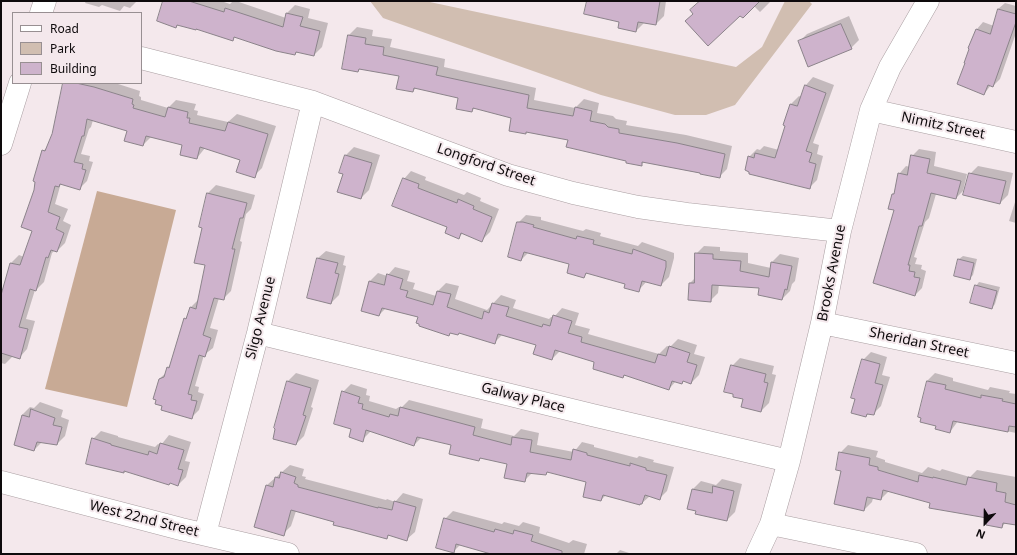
<!DOCTYPE html>
<html>
<head>
<meta charset="utf-8">
<style>
	body { margin:0 }
	#map { position:relative; width:1017px; height:555px; overflow:hidden; background:#f4e8ec; font-family:"Noto Sans",sans-serif }
	canvas { display:block }
	.frame { position:absolute; inset:0; border:2px solid #0e0a0c; pointer-events:none }
	.legend { position:absolute; left:12px; top:12px; width:130px; height:72px; box-sizing:border-box; background:#f4e8ec; border:1px solid #988f92; margin:0; padding:5px 7px; list-style:none; font-size:12px; color:#0e0a0c }
	.legend li { display:flex; align-items:center; gap:8px; height:20px }
	.legend b { width:20px; border:1px solid #988f92 }
	.north { position:absolute; left:965px; top:503px; width:40px; height:40px; -webkit-text-stroke:3px #f4e8ec; paint-order:stroke; rotate:202deg; font-size:11px; font-weight:700; line-height:16px; text-align:center; color:#0e0a0c }
	.north::after { content:''; display:block; margin:auto; width:14px; height:18px; background:#0e0a0c; clip-path:polygon(50% 0,100% 100%,50% 72%,0 100%) }
</style>
</head>
<body>
<div id="map">
<canvas width="1017" height="555"></canvas>
<div class="frame"></div>
<ul class="legend">
<li><b style="height:5px;background:#fff"></b>Road</li>
<li><b style="height:11px;background:#d1beb1"></b>Park</li>
<li><b style="height:11px;background:#ceb3cc"></b>Building</li>
</ul>
<div class="north">N</div>
</div>
<script>
const ctx = document.querySelector('canvas').getContext('2d');
ctx.lineJoin = 'round';
function paint(path, color) { ctx.fillStyle = color; ctx.fill(path, 'evenodd'); }
function stroke(path, color, width, dash) { ctx.strokeStyle = color; ctx.lineWidth = width; ctx.lineCap = dash ? 'butt' : 'round'; ctx.setLineDash(dash || []); ctx.stroke(path); }
function write(font, color, halo, rows, align = 'center') {
  ctx.font = font + ' "Noto Sans",sans-serif'; ctx.lineWidth = 4; ctx.setLineDash([]); ctx.textBaseline = 'middle'; ctx.strokeStyle = halo; ctx.fillStyle = color; for (const [text, x, y, turn = 0] of rows) {
    ctx.save(); ctx.translate(x, y); ctx.rotate((+turn || 0) * Math.PI / 180); ctx.textAlign = isNaN(turn) ? turn : align; if (halo) ctx.strokeText(text, 0, 0); ctx.fillText(text, 0, 0); ctx.restore();
  }
}
const green = new Path2D(`
	M370,1H425L736,67L762,47L785,1H809L812,4L735,105L706,115H675L601,95L383,18Z`);
const forest = new Path2D(`
	M97,191L176,210L127,407L45,389Z`);
const shadow = new Path2D(`
	M86,1H137L130,8L124,6L120,11L102,5L99,7L85,3Z
	M164,1H221L230,4L233,1H236L286,18L287,13L295,5L310,9L308,18L328,23L322,47L314,55L298,51L295,54L236,36L232,40L197,28L179,24L176,27Z
	M588,1H666L664,16L656,24L644,23L636,31Z
	M707,1H771L760,12L754,6Z
	M1005,3L1016,6V33L1000,79L993,86L991,85L984,94L971,48H969L977,29L983,22L994,26L998,9Z
	M849,16L859,40L851,48L799,42L807,34Z
	M357,27L373,30L372,36L392,39L390,47L445,59L444,67L536,88L534,100L575,108L584,99L599,103L597,113L613,116L616,119L627,121L626,125L686,135L732,146L727,169L719,177L644,162L641,165L569,139L527,132L526,133L512,117L475,108L471,111L459,97L417,87L413,91L400,75L360,68L358,71L349,35Z
	M813,77L834,85L813,143L819,145L817,154L823,156L817,180L809,188L749,157L757,149L760,150L764,146L779,150L786,125L784,124L791,104L799,96L801,97L806,85Z
	M64,83H115L140,91L139,96L141,97V100L168,108L176,100L196,104L194,110L198,111L197,115L228,122L237,114L276,126L262,168L254,176L241,160L205,148L197,158L183,144L151,137L143,145L128,130L93,120L91,127L89,129L81,154L90,156L89,161L93,162L87,181L79,189L61,183L55,204L68,209L63,221L71,225L65,243L57,251L55,250L52,253L44,282L36,290H35L26,319L35,321L27,349L20,357L13,356L5,364L1,363V300L11,263L19,255L24,257L34,230L35,191L43,151L49,146L53,134Z
	M354,147L380,155L369,190L361,198L344,173L341,172L346,155Z
	M919,149L936,152L934,166L967,174L963,191L956,198L936,194L929,218L925,222L914,257L917,258L915,264L922,265L921,269L926,271L922,288L915,295L874,282L895,209L893,194L896,191L899,174L906,166L910,167L912,156Z
	M978,166L1013,173L1008,195L1000,203L970,174Z
	M411,171L426,177L425,180L464,195L467,192L481,198L480,201L499,209L490,232L482,240L463,233L458,238L404,179Z
	M216,185L255,195L251,209L246,214L240,241L242,242L231,291L223,299L219,298L210,328L218,330L213,348L204,355L195,386L199,387L198,392L204,394L199,410L191,418L159,379L167,372L168,367L171,364L185,319L188,315L191,307L199,299L206,264L203,227L200,226L208,193Z
	M1016,199V223L1009,221Z
	M526,215L541,217V220L583,231L586,229L601,233L600,236L638,246L642,242L674,253V258L669,277L661,285L647,281L638,291L626,283L588,272L584,276L571,263L529,252L521,260L518,223Z
	M704,246L720,247V251L748,253V263L771,268L772,262L780,254L799,258L795,281L792,284L790,291L782,299L761,287L719,284L718,293L710,301L690,283L695,278L696,254Z
	M326,251L345,256L343,265L346,266L339,295L331,303L318,258Z
	M963,256L977,259L973,275L969,279L959,259Z
	M395,267L410,271L407,281L415,283L413,289L436,296L438,291L446,283L459,286L455,299L487,310L501,295L516,300L513,308L549,319L551,317H554L562,308L579,313L575,325L590,329L588,334L659,354L667,346L670,347L678,339L697,345L694,354L705,357L699,375L691,383L684,381L682,383L676,381L669,389L625,375L623,377L596,362L560,351L552,359L537,345L502,335L494,343L460,333L458,334L452,332L449,334L419,317L386,308L379,315L362,310L370,281L378,273L387,276Z
	M979,282L1000,287L995,304L992,308L976,286Z
	M871,352L887,357L882,375L890,377L881,406L873,414L869,413L866,416L856,398L863,360Z
	M740,358L774,366L772,374L776,375L769,403L761,411L744,398L732,366Z
	M296,373L319,380L311,407L313,408L304,436L296,444L275,428L288,381Z
	M935,373L953,378V381L988,390L990,387L1010,391L1009,393L1016,394V433L958,421L950,432L937,425L927,381Z
	M351,384L367,389L366,395L370,396L369,401L396,409L399,407H402L409,400L483,419L481,428L514,436L521,429L539,433L537,445L574,452L582,442L594,445V447L637,458L639,456L654,460L653,462L674,467L667,491L659,499L650,496L642,503L606,495L601,500L588,481L548,471L546,474L533,472L524,481L508,463L481,458L479,460L452,444L422,437L414,445L371,431L362,440L353,429L343,392Z
	M40,402L63,410L61,417L69,420L65,436L57,444L42,442L34,450L15,444L22,415L30,407L34,408Z
	M101,431L118,436V437L155,447L158,444L161,445L169,435L191,442L185,461L190,462L186,477L178,485L171,482L169,484L125,470L123,472L93,439Z
	M848,445L878,451L876,457L885,460V462L922,473L928,467L940,471L942,469L970,477L977,470L1016,477V524L1006,522L1002,527L988,517L889,491L881,499L873,498L872,502L864,510L843,470L840,453Z
	M290,465L304,469L302,476L306,477L305,479L386,500L387,499L395,502L403,493L423,499L415,532L407,539L389,535L387,538L296,511L291,526L283,534L255,526L267,485Z
	M722,479L742,484L735,512L727,520L689,508L693,489L701,481L716,485Z
	M453,511L502,524L504,522L519,526L523,522L540,527L539,533L569,543L573,540L587,544L584,554H489L490,553L461,544L453,552L445,519Z
	M620,550L632,554H616Z`);
const building = new Path2D(`
	M163,1H189L224,12L225,8L283,27L286,13L303,17L300,26L320,31L314,56L296,52L295,55L276,51L234,37L233,41L196,29V30L177,25L176,28L157,21Z
	M587,1H660L656,25L638,22L636,32L618,28L619,22L584,14Z
	M700,1H760L743,18L740,16L708,46L685,21L693,14L690,10Z
	M998,9L1016,14V22L993,87L988,85L984,95L957,84L965,63H964L969,49L968,48L976,29L990,34Z
	M841,24L852,49L808,67L798,41Z
	M348,35L366,38L365,44L384,47L383,55L438,67L436,75L529,95L527,108L573,116L575,107L592,111L590,121L605,124L608,127L619,129V133L677,143L725,154L720,178L700,174V173L642,162V166L626,163V161L566,147L568,140L526,132V134L509,131L511,118L473,108L472,112L456,109L458,98L414,88L413,92L396,89L399,76L359,69L358,72L342,69Z
	M63,83H76L94,87L133,99L132,104L134,105L133,108L165,117L168,107L188,112L187,118H190L189,123L225,131L228,122L268,134L255,178L236,172L240,160L200,147L197,159L180,155L182,145L146,136L143,146L124,141L127,131L87,119L84,136H82L74,162L83,164L82,169L86,170L80,190L60,184L59,187L55,186L48,212L60,217L56,229L64,233L57,252L51,250L48,258L46,257L36,291L30,289L19,327L28,329L20,359L1,353V295L10,263L20,265L32,231L21,227L34,190L35,182L33,181L42,150L45,151L52,134Z
	M805,85L826,93L806,151L812,153L809,162L816,164L810,189L749,174V172L745,170L748,156L754,158L755,153L775,158L785,126L783,125L790,104L797,106Z
	M345,155L372,163L361,199L337,192L343,174L339,173Z
	M911,155L930,159L927,173L961,181L956,199L931,193L922,226H919L908,265H910L909,271L915,272L914,277L920,278L915,296L873,283L894,210L888,209L892,194H894L898,173L907,175Z
	M969,173L1006,181L1000,204L963,195Z
	M403,178L419,184L418,188L457,203L458,199L474,206L473,209L492,217L482,242L461,233L459,239L445,233L447,227L392,206Z
	M207,193L247,203L243,218H240L232,249H235L224,300L214,298L203,335L211,338L205,357L199,355L188,394L192,395L191,400L197,401L192,419L161,410L162,406L155,404L156,400L153,399L159,379L164,377L167,367L169,368L184,318L186,319L190,307L196,309L205,265L194,263L202,228L199,227Z
	M517,222H523L534,225L533,227L576,239L577,236L594,240L593,244L632,254L633,249L666,261V267L661,286L642,281L639,292L624,288L625,284L586,273L584,278L567,273L569,264L524,252L521,261L508,257Z
	M695,253L713,254V259L741,261L740,271L769,277L771,262L792,266L787,290L785,289L782,300L758,295L759,288L712,285L711,302L688,300L689,283H694Z
	M317,258L338,263L335,273L339,274L331,304L307,298Z
	M958,259L974,263L970,280L954,276Z
	M387,274L403,279L400,289L408,291L406,297L433,305L437,291L451,294L447,307L482,319L484,311L489,313L492,303L509,307L506,316L542,327L543,324L550,326L553,315L572,321L568,333L582,337L581,342L655,363L658,354L666,356L669,346L690,353L687,362L697,365L691,384L683,381L682,384L672,381L669,390L624,375L623,378L593,369L594,362L555,350L552,360L533,354L536,345L498,334L495,344L459,333L458,335L450,333L449,336L419,326V324L416,323L418,317L382,308L379,316L361,311L369,281L384,285Z
	M975,285L997,291L992,309L970,303Z
	M862,359L880,364L875,383L883,385L874,415L867,414L866,417L851,413L855,399L851,398Z
	M731,365L766,374L764,382L768,383L761,412L741,407L743,399L733,397V394L724,392Z
	M287,381L311,388L303,415L306,416L296,445L273,439L275,429L274,428Z
	M927,381L946,385L945,389L981,398V395L1003,399L1002,401L1016,404V427L1009,426L1008,432L953,421L950,433L935,429L936,426L920,422L921,418L918,417Z
	M342,391L360,397L358,403L363,404L362,409L389,417L390,414L398,416L400,407L475,427L473,435L511,445L512,437L532,440L530,452L571,460L573,449L587,453V455L630,466V463L646,468V470L667,475L660,500L645,495L642,504H640V505L603,495L601,501L583,497L586,482L547,472L546,475L527,473L525,482L504,478L507,464L480,458L479,461L449,454L451,445L417,437L414,446L366,430L363,442L349,437L351,429L334,424Z
	M31,409L55,418L53,425L62,427L57,445L37,442L34,451L14,445L22,415L29,417Z
	M92,438L111,444V445L148,455L149,451L157,454L160,443L184,450L178,469L183,470L178,486L170,483L169,485L124,471V473L86,464Z
	M839,452L870,458L869,465L878,467V470L918,482L919,475L933,478V477L966,485L968,477L997,483L996,491L1006,493L1005,502L1016,505V525L1003,523L1002,528L986,525L987,518L929,508L930,503L883,490L881,500L867,497L864,511L834,504L841,471L836,470Z
	M281,472L296,477L294,483L298,485V487L378,508V507L392,510L394,501L416,507L407,541L388,535L387,539L350,529L333,525L334,522L291,510L284,536L254,527L266,485L273,487L275,477L279,478Z
	M713,486L734,491L727,521L695,514L696,511L687,509L692,489L712,493Z
	M444,518L494,532L495,529L513,534L514,530L533,535L531,541L562,551V554H491L456,544L454,553L436,548Z`);
const minor = new Path2D(`
	M41,13L45,1
	M141,58L313,102L508,175L573,193L638,207L687,214L840,231
	M871,110L1016,142
	M1,144L20,83
	M822,323L1016,363
	M258,333L592,415L789,461
	M1,482L181,529L288,554
	M771,524L916,554
	M205,534L258,333L313,102
	M757,554L771,524L789,461L822,323L840,231L871,110L890,67L928,1`);
const streetNames = [
	["Nimitz Street",943,126,12],
	["Longford Street",486,165,19],
	["Brooks Avenue",832,273,-79],
	["Sligo Avenue",261,318,-76],
	["Sheridan Street",919,343,12],
	["Galway Place",523,398,14],
	["West 22nd Street",144,519,14]
];
paint(green, '#d1beb1');
paint(forest, '#c8aa95');
paint(shadow, '#0003');
paint(building, '#ceb3cc');
stroke(building, '#8b838a', 1);
stroke(minor, '#aa9fa2', 23);
stroke(minor, '#fff', 22);
write('14px', '#0e0a0c', '#f4e8ec', streetNames);
</script>
</body>
</html>
